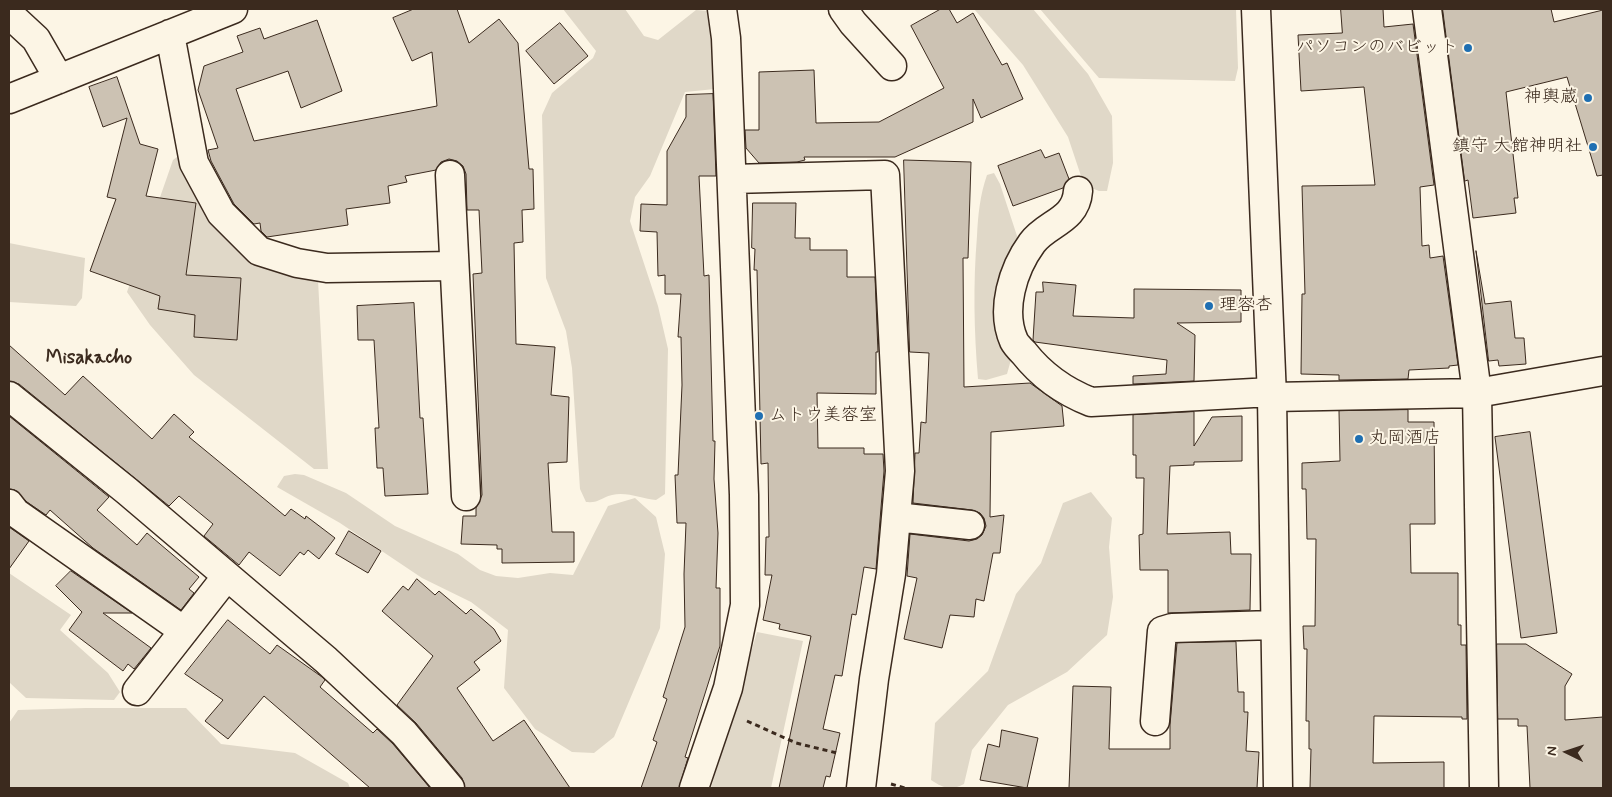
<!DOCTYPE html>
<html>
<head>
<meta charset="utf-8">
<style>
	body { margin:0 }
	#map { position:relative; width:1612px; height:797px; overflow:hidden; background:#fcf5e5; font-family:Mynerve,sans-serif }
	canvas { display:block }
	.frame { position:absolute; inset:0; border:10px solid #3b2a1e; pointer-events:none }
	.north { position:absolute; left:1542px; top:727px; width:50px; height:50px; -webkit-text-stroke:4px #fcf5e5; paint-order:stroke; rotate:274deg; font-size:14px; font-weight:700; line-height:20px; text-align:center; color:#3b2a1e }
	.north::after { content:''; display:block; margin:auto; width:18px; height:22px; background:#3b2a1e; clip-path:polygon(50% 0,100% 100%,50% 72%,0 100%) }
</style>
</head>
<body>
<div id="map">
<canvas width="1612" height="797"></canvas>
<div class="frame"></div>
<div class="north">N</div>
</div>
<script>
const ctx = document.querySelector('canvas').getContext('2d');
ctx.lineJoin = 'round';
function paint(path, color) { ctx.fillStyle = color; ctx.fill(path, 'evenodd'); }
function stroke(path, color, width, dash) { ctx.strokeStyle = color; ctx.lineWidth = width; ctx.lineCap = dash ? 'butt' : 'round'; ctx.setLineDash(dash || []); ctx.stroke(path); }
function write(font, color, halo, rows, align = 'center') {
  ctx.font = font + ' Mynerve,"Klee One",sans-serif'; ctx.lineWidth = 4; ctx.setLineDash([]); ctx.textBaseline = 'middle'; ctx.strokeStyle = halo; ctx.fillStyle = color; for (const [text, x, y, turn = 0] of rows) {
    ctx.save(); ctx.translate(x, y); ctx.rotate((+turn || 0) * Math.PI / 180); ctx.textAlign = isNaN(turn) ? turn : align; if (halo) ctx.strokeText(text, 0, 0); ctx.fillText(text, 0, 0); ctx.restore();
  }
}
const green = new Path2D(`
	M563,9H625L644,36L658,40L696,10L708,11L716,40L715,89L685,92L650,176L635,197L630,221L658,306L668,349L665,494L656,500C643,499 626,491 612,495C600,498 600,503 586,502L580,489L572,368L566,331L546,278L542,115L552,93L593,58L596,51Z
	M974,9H1033L1088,74L1112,116L1113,163L1107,191H1099L1084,185L1068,137L1023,65Z
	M1040,9H1236L1238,68L1235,81L1099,78Z
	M181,154L194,192L230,241L277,272L318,280L328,469H314L194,375L150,325L127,292L173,160Z
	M994,173L1000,184L1019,242L1012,356L1007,374L986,380L978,379C974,331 973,284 977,236C978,215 980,195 987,175Z
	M9,243L85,258L82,298L76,306L9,302Z
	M295,474L304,475L346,493L395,526L458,554L480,570L496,576L518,578L550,573L573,575L608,506L635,498L656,517L665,554L660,628L614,737L594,753L572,752L535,729L504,688L508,630L471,602L422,578L340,523L277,487L284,476Z
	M1091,492L1112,518L1109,547L1113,597L1107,635L1067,672L1008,705L972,750L964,784C951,791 943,788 931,780L935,723L988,671L1016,594L1041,563L1063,503Z
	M9,573L71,615L60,630L108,673L120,692L114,700L26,698L9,682Z
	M757,632L803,641L771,788H711Z
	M86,708H186L221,744L295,753L348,783L350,788H9V723L18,710Z`);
const building = new Path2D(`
	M414,9H457L469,43L499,19L518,43L529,169H533L534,209L522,210L523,242L514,243L516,344L555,347L551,395L569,397L567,462L548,463L552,532H574V562L502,563V549H497V545L461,544L463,516H476V508L482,495L473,274L482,273L479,210H467L466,174L463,166L457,161L449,159L441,162L436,170L405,176L407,182L388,186L390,203L346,209L348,225L267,237L261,231L260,223L254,224L234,204L211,161L208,150L218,148L198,90L204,66L243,52L237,36L260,28L264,39L317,20L342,91L301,108L288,71L236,89L254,141L437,106L432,52L412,61L393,18Z
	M941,9H949L957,23L973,13L1002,65L1007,63L1023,99L981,118L973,99V122L895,157H804L805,160L797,162L759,163L746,148L745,130H759V72L814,70L816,123L879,122L944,88L911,26Z
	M1341,9H1383L1384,27L1413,24L1434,185L1420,187L1422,246L1429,245L1430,258L1443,256L1458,365L1449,366V368L1409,370L1408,379L1339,380V375L1301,374L1302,294H1305L1302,186L1375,185L1364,87L1301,91L1298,35L1342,33Z
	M1443,9H1551L1554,22L1603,10V175L1597,176L1567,77L1506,92L1518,198H1514L1516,213L1473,218L1468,180L1465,181Z
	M560,23L588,56L554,84L526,51Z
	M117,77L140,144L158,149L146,196L196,203L186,275L241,278L237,340L194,337L195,315L158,309L160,296L90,271L116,199L107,197L127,118L103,127L89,87Z
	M713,94L716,176H699L704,276L709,275L713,441H715L714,479L718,533L716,588H720V646L685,757L688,758L679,788H641L657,742L653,740L667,699L663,697L685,627L684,574L686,523H677L675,475H678L682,385L681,337H678L681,294H665V275L658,276L657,232L640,231L641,204L667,205V151L686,117V95Z
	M1041,150L1045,158L1059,153L1069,179L1063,188L1013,206L998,166Z
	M904,160L971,162L968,258H963L964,387L1030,383L1062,406L1064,426L991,432L990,517L1004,515L1000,553H993L984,601L976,599L974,617L950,615L942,648L904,639L917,578L907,576L910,534L969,541L977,539L982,535L986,526L984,518L980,513L972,510L913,503L915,453H919L921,422L926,423L929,353L910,352Z
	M753,203H796L795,238H810V250H847V277H875L878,352H876V394L817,393L818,448H864V454H883L884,471L876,569L864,567L856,615L852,614L842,676L835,675L823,729L840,733L830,777L826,776L823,788H779L811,636L779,629L780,624L763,620L772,575H765L766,537H769L768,463L761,464L757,270H754L755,249L752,248Z
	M1476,251L1485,304L1511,301L1515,338H1524L1526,364L1499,366L1498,360L1489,361Z
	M1043,282L1076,285L1073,316L1134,318V289L1241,290V322L1177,323L1195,335L1194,381L1133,384V376L1166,374L1167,360L1035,342L1033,340L1036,292H1043Z
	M414,303L420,418H423L428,494L385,496L383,468H377L375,428H379L374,340H358L357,306Z
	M9,345L65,395L83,376L152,439L174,414L194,432L189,437L285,516L291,509L305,519L306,516L335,538L319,559L308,550L304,555L300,552L280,576L249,552L239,565L204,536L213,524L179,496L169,506L19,384L9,381Z
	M1408,410V422H1434L1435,524H1410L1411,573H1458V625H1461V645H1466L1467,719H1462V717L1374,716L1373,763L1444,762V788H1310L1311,749H1309V721H1306L1307,649H1304L1303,626H1315L1316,539H1307L1306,489H1302V463L1340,461L1339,411Z
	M1194,412V446L1212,417L1242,416V461L1194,462V465L1170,466L1167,534L1230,532L1231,554H1251L1250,610L1168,613V570H1140L1139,535L1143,534L1144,478H1136V455H1133V415Z
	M9,416L109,497L97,510L137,545L147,533L199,577L189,589L194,593L181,610L93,548L50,510L46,515L27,502L15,490L9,489Z
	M1530,432L1557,633L1521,638L1495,437Z
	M9,527L29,541L9,569Z
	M349,531L381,551L368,573L336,554Z
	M71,571L132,613H103L151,648L134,669L128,664L123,671L69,630L82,612L56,586Z
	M417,579L435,595L439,591L466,614L471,609L494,629L501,641L474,662L480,670L457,688L493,741L524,720L570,788H465L462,778L416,723L397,705L433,656L382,611L403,586L408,590Z
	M228,620L270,654L277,645L322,677L325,680L320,687L373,733L377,729L393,744L430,788H370L264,696L228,739L205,721L223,700L185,674Z
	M1236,642L1238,692H1244V712H1248L1246,751L1259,752L1257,788H1069L1073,686L1111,687L1109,749H1170V725L1177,643Z
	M1497,644H1526L1572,674L1565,686V720L1603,717V788H1530L1527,726H1518V719H1498Z
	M1002,730L1038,738L1027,788L980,780L988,744L999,747Z`);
const path = new Path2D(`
	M747,721L796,743L837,753
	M891,784L905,788`);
const minor = new Path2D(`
	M843,9L853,23L892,66
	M1256,9L1272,397L1278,788
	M1427,9L1477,393L1484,788
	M9,14L36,39L59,79
	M170,34L194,163L221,213L259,251L297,263L327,268L453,266
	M9,99L233,9
	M450,175L466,496
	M732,179L885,175L900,471L891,574L874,679L861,788
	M1078,191C1076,221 1046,223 1032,243C1013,269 1000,310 1014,341C1016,345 1021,350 1024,353C1042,376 1063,391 1091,402L1271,392
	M9,396L127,491L326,660L404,733L450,788
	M1272,397L1477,393L1603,371
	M9,504L16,513L184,631
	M896,517L970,525
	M137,691L227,576
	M1155,721L1162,631L1172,628L1274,625
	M694,788L728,688L745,605L744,495L726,38L722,9`);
const markers = [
	[1468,48,5,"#1f6fb2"],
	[1588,98,5,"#1f6fb2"],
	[1593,147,5,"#1f6fb2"],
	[1209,306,5,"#1f6fb2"],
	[759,416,5,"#1f6fb2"],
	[1359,439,5,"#1f6fb2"]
];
const poiNames = [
	["パソコンのバビット",1458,48],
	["神輿蔵",1578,98],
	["鎮守 大館神明社",1583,147],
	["理容杏",1219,306,"left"],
	["ムトウ美容室",769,416,"left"],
	["丸岡酒店",1369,439,"left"]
];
const neighbourhoodNames = [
	["Misakacho",89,359]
];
paint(green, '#e0d8c8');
paint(building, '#ccc2b3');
stroke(building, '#3b2a1e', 1);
stroke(minor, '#3b2a1e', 31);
stroke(path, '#3b2a1e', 3, [5, 4]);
stroke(minor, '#fcf5e5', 28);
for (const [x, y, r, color] of markers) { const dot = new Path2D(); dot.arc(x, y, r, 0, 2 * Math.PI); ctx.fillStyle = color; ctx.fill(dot); stroke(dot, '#fcf5e5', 2); }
write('18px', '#3b2a1e', '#fcf5e5', poiNames, 'right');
write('bold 19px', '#3b2a1e', '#fcf5e5', neighbourhoodNames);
</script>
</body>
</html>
